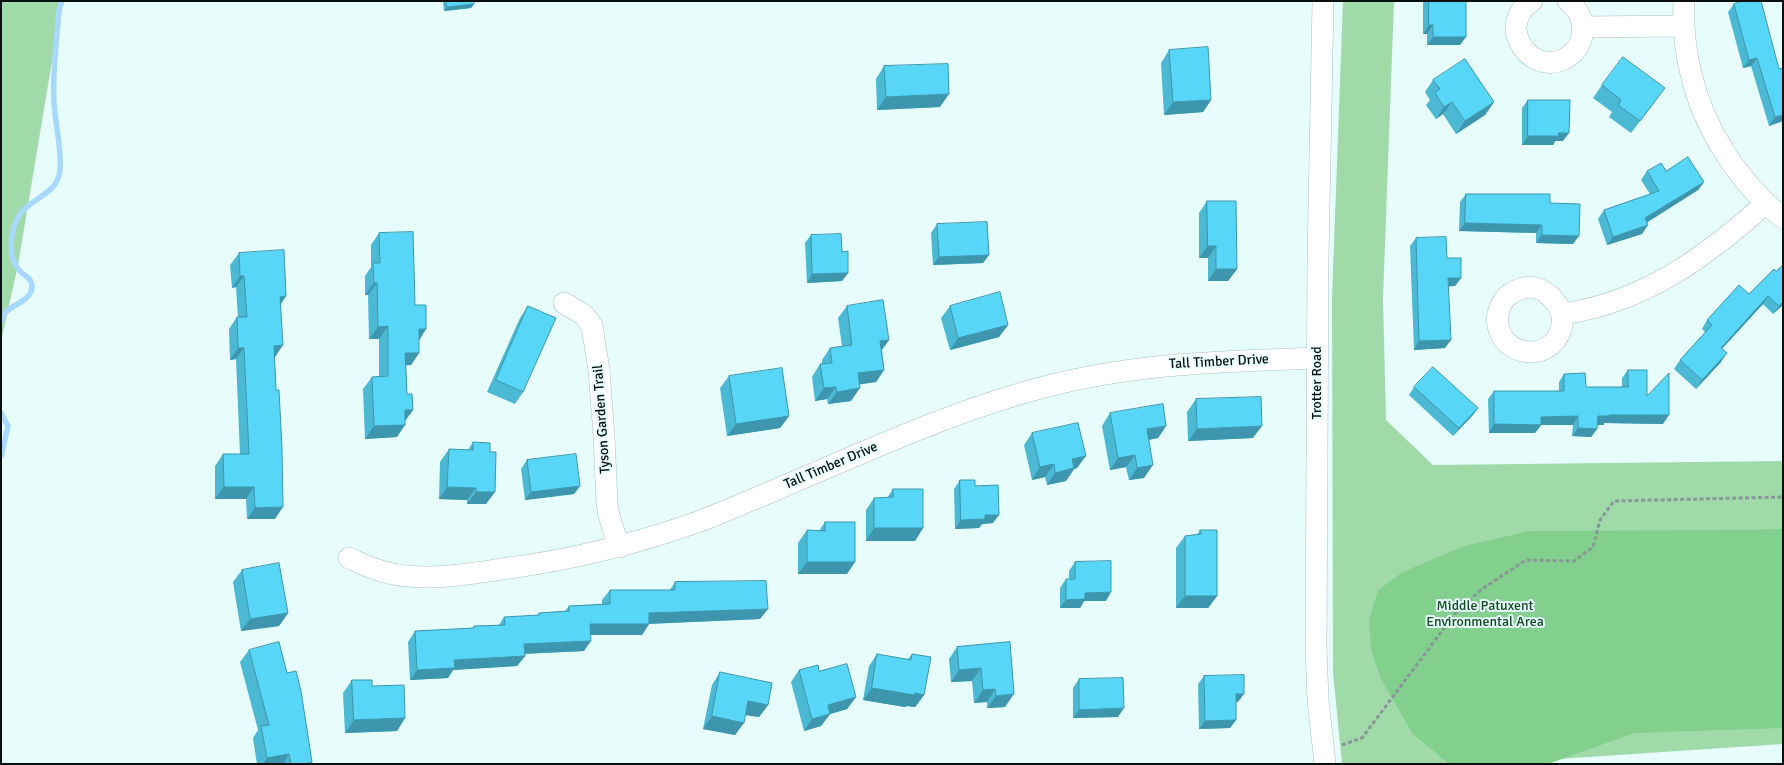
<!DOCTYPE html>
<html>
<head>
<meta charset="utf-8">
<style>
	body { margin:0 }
	#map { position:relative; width:1784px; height:765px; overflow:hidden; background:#e6fdfc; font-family:Signika,sans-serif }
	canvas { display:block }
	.frame { position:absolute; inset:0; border:2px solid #080f0f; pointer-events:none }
</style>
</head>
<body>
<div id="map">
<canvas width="1784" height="765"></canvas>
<div class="frame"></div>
</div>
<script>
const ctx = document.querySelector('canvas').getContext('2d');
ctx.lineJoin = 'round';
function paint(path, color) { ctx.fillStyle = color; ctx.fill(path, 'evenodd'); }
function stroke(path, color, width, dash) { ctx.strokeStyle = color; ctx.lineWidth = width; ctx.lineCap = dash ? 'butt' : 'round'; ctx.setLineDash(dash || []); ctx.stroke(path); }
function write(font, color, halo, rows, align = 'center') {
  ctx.font = font + ' Signika,sans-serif'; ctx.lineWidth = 4; ctx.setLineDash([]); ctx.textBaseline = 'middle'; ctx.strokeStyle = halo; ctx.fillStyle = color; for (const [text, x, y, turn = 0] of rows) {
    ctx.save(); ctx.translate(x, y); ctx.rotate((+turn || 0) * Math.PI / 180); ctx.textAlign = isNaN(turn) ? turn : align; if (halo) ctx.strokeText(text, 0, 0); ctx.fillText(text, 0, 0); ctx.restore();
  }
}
const green = new Path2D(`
	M1,1H62L18,265L1,341Z
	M1343,1H1394L1383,298L1386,420L1433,465L1783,461V744L1483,764H1342L1333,672L1332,298Z`);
const forest = new Path2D(`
	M1783,529V728L1634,733L1548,764H1449L1412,733L1381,679L1371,650L1369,620L1378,590L1403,572L1464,546L1530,531L1738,530Z`);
const stream = new Path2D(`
	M1,321C2,320 3,314 4,314C12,304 33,301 32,285C31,277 24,276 20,271C7,258 10,232 18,217C29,198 58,195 60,170C62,150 55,123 54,102C52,71 57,41 59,10L62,1
	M1,413L8,426L1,456`);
const path = new Path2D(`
	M1342,745L1362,738L1457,611L1482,589L1526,560L1574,561L1593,547L1600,520L1614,501L1783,497`);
const minor = new Path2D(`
	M1323,1L1318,260L1316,649L1318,700L1325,764
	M1532,1C1522,7 1515,19 1516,30C1519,53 1542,70 1564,59C1588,48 1588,15 1568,1
	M1684,1C1683,25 1685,50 1691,74C1704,129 1739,183 1783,218
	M1583,27L1683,26
	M564,303L584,315L592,326L599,370L604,436L607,503L609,516L619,547
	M1562,314C1552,291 1533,279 1510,294C1504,298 1500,306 1498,313C1491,354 1549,368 1561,329C1563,324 1562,318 1562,314C1643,303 1706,257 1765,204
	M349,558C356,561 364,565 372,568C412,584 460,575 502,569C571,560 637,544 703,520C726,511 749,501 773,491C865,452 958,408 1056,384C1143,363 1228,361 1317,358`);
const wall = new Path2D(`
	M443,1H474V4L471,8L444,11Z
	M1424,1H1466L1460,45H1427V34H1423V2Z
	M1734,4L1779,69L1783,68V121L1769,126L1751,66L1743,68L1728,12Z
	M1169,50L1211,100L1203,112L1164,115L1161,63Z
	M884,66L940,107L877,110L876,79Z
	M1433,80L1494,102L1485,115L1456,134L1443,114L1436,119L1426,105L1430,100L1425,92Z
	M1602,85L1656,100L1631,133L1609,117L1612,112L1593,98Z
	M1528,100L1563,141H1555L1553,145H1522V108Z
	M1647,171H1666L1704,182L1698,190L1647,222L1642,234L1607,245L1598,219L1604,210L1650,194L1641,180Z
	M1466,194L1550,203L1573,244L1536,243V233L1459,231L1460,202Z
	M1207,201L1237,269L1228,281H1208V258H1199V213Z
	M937,224L989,255L983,263L933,265L931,233Z
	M379,233L426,329L419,340V353L411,365H406L407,394L413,410L405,421L397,437L365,439L363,389L372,377L379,376V339H369L368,295H365V276L371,267V245Z
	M811,235L842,252L848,273L842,281L807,283L805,243Z
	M1416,238L1447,258L1461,278L1455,286H1448L1445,348L1414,350L1410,246Z
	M239,253L286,296L281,304L275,357V519H247L246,499H215V466L223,454H240L236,359L230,360L229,329L237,317H238L236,287L232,288L230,265Z
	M1776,271L1783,305L1773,314L1763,304L1722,349L1721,362L1696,389L1674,369L1680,360L1705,332L1702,329L1707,320L1749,294Z
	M528,306L523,392L515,404L487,392L520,318Z
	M847,306L889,340L882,350L884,370L876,382L859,384L851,401L828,404L827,399L815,401L812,377L820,364H822V360L830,348L842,346L838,318Z
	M950,306L1008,325L999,337L950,350L941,318Z
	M1628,370L1647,396L1663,424L1604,423V425H1597V429L1591,437L1572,436L1573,425H1541L1535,433H1489L1488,399L1494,391H1559V382L1564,374L1586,387H1622V378Z
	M729,376L789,416L780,428L727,436L720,388Z
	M1414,387L1478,408L1472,416L1453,436L1409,395Z
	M1196,399L1253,438L1188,441L1187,412Z
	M1110,413L1166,426L1158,438L1148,440L1144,478L1129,480L1126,467L1110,470L1102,426Z
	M1032,433L1077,468L1074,469L1066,481L1047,485L1045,477L1032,480L1024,445Z
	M473,442L486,504H467V500L439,499L440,462L449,449L468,450Z
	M527,460L580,486L574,494L525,500L521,469Z
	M960,480L975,486L993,523L982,524L979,528L955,529L954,489Z
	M893,489L923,528L915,541H866V510L874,498H887Z
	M825,522L847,574H798V543L807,530L819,531Z
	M1200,530L1217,596L1208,608H1176V548L1185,536L1197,535Z
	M1075,562L1106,601H1084L1080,608H1060V588L1066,579H1069V571Z
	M242,570L288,613L279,626L241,631L233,582Z
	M675,582L760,619L649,624L642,635H591L584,651L524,654L525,656L517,666L453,670L448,678L410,680L408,642L415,631L472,629L474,626L499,625L504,617L537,616L539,613L565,611L569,606L602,604V600L610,590H670Z
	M1010,642L1005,707L987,708V702L974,703L972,681L951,682L949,659L957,647Z
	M249,650L287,673L312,762L311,764H257L253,738L258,730L240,662Z
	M877,654L908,659L912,654L924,695L915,707L907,706L905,707L863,700L869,666Z
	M799,670L819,671L856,697L847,709L830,714L821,726L804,731L791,682Z
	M720,672L768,705L759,717L745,715L735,735L703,729L712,685Z
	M1204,676L1238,702H1236V720L1230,728L1199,729L1198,684Z
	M1079,679L1118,717L1073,718V688Z
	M352,680L372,686L405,718L397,731L345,733L343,693Z`);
const shadedWall = new Path2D(`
	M474,4L471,8L444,11L447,7Z
	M1429,25H1433L1427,34H1423Z
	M1433,37H1466L1460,45H1427Z
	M1757,58L1751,66L1743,68L1749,60Z
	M949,94L940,107L877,110L886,97Z
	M1211,100L1203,112L1164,115L1173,102Z
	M1452,102L1443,114L1436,119L1444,107Z
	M1494,102L1485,115L1456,134L1465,121Z
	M1783,115V121L1769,126L1775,117Z
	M1558,133H1569L1563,141H1555L1553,145H1522L1528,136Z
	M1704,182L1698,190L1640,227L1645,218Z
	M1465,223L1542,225L1536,233L1459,231Z
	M1648,225L1642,234L1607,245L1613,237Z
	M1542,235L1579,236L1573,244L1536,243Z
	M1208,246H1216L1208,258H1199Z
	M989,255L983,263L933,265L939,257Z
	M1216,269H1237L1228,281H1208Z
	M848,273L842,281L807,283L812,274Z
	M240,276H244L236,287L232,288Z
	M1448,278H1461L1455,286L1442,287Z
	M374,283H377L368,295H365Z
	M286,296L278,308L280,297Z
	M1768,296L1763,304L1715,356L1721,348Z
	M1783,302V305L1773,314L1779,306Z
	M1008,325L999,337L950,350L958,338Z
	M388,326L379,339H369L378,327Z
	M419,329H426L418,342Z
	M889,340L880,352V341Z
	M1451,340L1445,348L1414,350L1419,341Z
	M283,345L275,357L274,346Z
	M238,348H244L236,359L230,360Z
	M405,353H419L411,365L396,366Z
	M1727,353L1721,362L1696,389L1702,380Z
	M884,370L876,382L849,386L858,373Z
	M836,387L827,399L815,401L824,388Z
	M860,388L851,401L828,404L837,392Z
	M1478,408L1472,416L1453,436L1459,428Z
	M405,410H413L404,422Z
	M1609,415H1669L1663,424L1604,423V425H1592L1598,416Z
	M789,416L780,428L727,436L736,424Z
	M1578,416L1573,425H1541L1535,433H1489L1494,424L1541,417Z
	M405,425L397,437L365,439L374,426Z
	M1166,426L1158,438L1138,442L1147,429Z
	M1262,426L1253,438L1188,441L1197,429Z
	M1578,428L1597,429L1591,437L1572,436Z
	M1135,455L1126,467L1110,470L1118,458Z
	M1086,456L1077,468L1074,469L1066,481L1047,485L1055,473L1072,459Z
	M1054,464L1045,477L1032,480L1040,467Z
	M1153,465L1144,478L1129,480L1137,468Z
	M580,486L574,494L525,500L531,492Z
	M224,487H254L246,499H215Z
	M447,487L476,488L467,500L439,499Z
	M476,492H495L486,504H467Z
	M283,507L275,519H247L255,508Z
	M985,515H999L993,523L982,524L979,528L955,529L961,520Z
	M874,528H923L915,541H866Z
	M807,562H855L847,574H798Z
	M1111,592L1106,601H1084L1080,608H1060L1066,600L1085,593Z
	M1185,596H1217L1208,608H1176Z
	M768,609L760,619L642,624L649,613Z
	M288,613L279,626L241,631L250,619Z
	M590,624H649L642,635H583Z
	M591,641L584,651L517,654L524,644Z
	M525,656L517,666L453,670L448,678L410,680L417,670L454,660Z
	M981,668L972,681L951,682L959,670Z
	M872,688L924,695L915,707L907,706L905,707L863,700Z
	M995,689L987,702L974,703L983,690Z
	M1014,694L1005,707L987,708L996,696Z
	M1236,694H1244L1238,702H1230Z
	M856,697L847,709L830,714L821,726L804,731L812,719L828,705Z
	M748,701L768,705L759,717L739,714Z
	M1124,708L1118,717L1073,718L1079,710Z
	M712,716L744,723L735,735L703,729Z
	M405,718L397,731L345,733L354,720Z
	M1236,720L1230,728L1199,729L1205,721Z
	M289,754L283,764H263L267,758Z`);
const building = new Path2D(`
	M446,1H474V4L447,7Z
	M1429,1H1466V37H1433V25H1429Z
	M1743,1H1761L1779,69L1783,68V115L1775,117L1757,58L1749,60L1734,4Z
	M1208,47L1211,100L1173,102L1169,50Z
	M1623,57L1665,88L1640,121L1618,105L1621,100L1602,85Z
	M1465,59L1494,102L1465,121L1452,102L1444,107L1435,93L1440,89L1433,80Z
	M948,64L949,94L886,97L884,66Z
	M1528,100H1570L1569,133H1558L1559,136H1528Z
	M1688,157L1704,182L1645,218L1648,225L1613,237L1604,210L1659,191L1647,171L1661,163L1666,171Z
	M1466,194H1550V203L1580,204L1579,236L1542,235V225L1465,223Z
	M1207,201H1236L1237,269H1216V246H1208Z
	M987,222L989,255L939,257L937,224Z
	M413,232L415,305H426V329H419V353H405L407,394H412L413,410H405V425L374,426L372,377L388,376V326L378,327L377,283H374L373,263H380L379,233Z
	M841,234L842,252L848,251V273L812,274L811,235Z
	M1446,237L1447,258H1461V278H1448L1451,340L1419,341L1416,238Z
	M284,250L286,296L280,297L283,345L274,346L276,390H279L282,449L283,507L255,508L254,487H224L223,454H249L244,348H238L237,317H247L244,276H240L239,253Z
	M1783,265V302L1779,306L1768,296L1721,348L1727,353L1702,380L1680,360L1712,325L1707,320L1739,285L1749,294L1774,269L1776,271Z
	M1000,292L1008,325L958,338L950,306Z
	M883,300L889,340L880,341L884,370L858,373L860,388L837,392L836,387L824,388L820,364L832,363L830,348L852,345L847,306Z
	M528,306L556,318L523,392L496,380Z
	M1433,367L1478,408L1459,428L1414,387Z
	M782,368L789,416L736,424L729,376Z
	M1628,370H1647V396L1669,373V415H1609V416H1598L1597,429L1578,428V416L1541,417V425L1494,424V391H1564V374L1585,373L1586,387H1628Z
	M1261,397L1262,426L1197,429L1196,399Z
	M1163,404L1166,426L1147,429L1153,465L1137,468L1135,455L1118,458L1110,413Z
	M1078,423L1086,456L1072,459L1074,468L1055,473L1054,464L1040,467L1032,433Z
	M473,442L490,443V452H496L495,492H476V488L447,487L449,449L473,450Z
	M576,454L580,486L531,492L527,460Z
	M960,480H975V486L998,485L999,515H985V519L961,520Z
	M893,489H923V528H874V498L893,497Z
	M825,522H855V562H807V530L825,531Z
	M1200,530H1217V596H1185V536L1201,534Z
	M1111,561V592L1085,593V599L1066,600V579H1075V562Z
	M279,563L288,613L250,619L242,570Z
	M766,581L768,609L649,613V624H590L591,641L524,644L525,656L454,660L455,668L417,670L415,631L474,628V626L505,625L504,617L539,615V613L569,611V606L610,604V590H675V582Z
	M279,642L287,673L296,671L301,691L312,762L304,764H291L289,754L267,758L261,726L269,725L249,650Z
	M1010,642L1014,694L996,696L995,689L983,690L981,668L959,670L957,647Z
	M877,654L911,660L912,654L931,657L924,695L915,693L914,695L872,688Z
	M847,664L856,697L828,705L830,714L812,719L799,670L818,665L819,671Z
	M720,672L772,683L768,705L748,701L744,723L712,716Z
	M1244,675V694H1236V720L1205,721L1204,676Z
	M1123,678L1124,708L1079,710V679Z
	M352,680H372V686L404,685L405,718L354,720Z`);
const streetNames = [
	["Tall Timber Drive",1219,362,-3],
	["Trotter Road",1317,383,-90],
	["Tyson Garden Trail",602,419,-94],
	["Tall Timber Drive",831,466,-23]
];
const parkNames = [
	["Middle Patuxent",1485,606],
	["Environmental Area",1485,622]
];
paint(green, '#a1daa9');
paint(forest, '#82cf8e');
stroke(stream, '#a8d8fd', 5.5);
stroke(minor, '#aac0bf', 22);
stroke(path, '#879796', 3, [4, 2.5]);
stroke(minor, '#fff', 21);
paint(wall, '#4bb8d4');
paint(shadedWall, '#3d96ad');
paint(building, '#57d6f7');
stroke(building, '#3d96ad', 1);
write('14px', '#080f0f', '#e6fdfc', streetNames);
write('14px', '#124a21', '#e6fdfc', parkNames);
</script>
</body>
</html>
